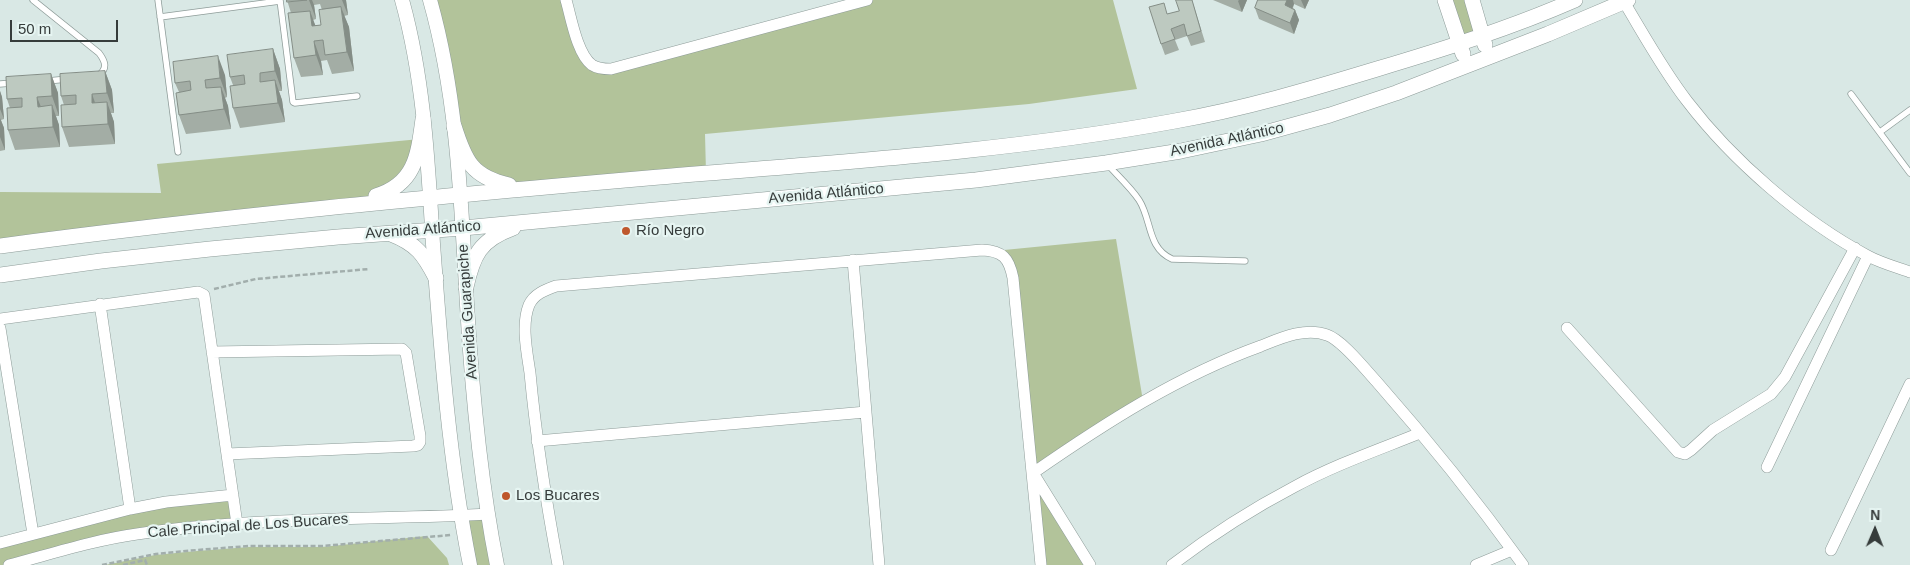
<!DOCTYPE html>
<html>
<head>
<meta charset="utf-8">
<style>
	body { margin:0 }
	#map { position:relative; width:1910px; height:565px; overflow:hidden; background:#d9e8e5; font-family:Arial,sans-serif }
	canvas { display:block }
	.north { position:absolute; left:1850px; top:505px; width:50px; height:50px; -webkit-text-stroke:4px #e6f5f2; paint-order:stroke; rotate:1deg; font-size:14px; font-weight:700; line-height:20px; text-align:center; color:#363c3b }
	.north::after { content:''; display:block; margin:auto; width:18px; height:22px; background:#363c3b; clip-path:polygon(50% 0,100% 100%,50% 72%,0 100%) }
	.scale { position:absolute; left:10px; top:20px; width:108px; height:22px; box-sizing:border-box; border:2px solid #363c3b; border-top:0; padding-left:6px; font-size:15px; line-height:18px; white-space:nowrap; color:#363c3b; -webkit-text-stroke:4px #e6f5f2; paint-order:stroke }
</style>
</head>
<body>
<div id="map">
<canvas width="1910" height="565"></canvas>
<div class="north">N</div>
<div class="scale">50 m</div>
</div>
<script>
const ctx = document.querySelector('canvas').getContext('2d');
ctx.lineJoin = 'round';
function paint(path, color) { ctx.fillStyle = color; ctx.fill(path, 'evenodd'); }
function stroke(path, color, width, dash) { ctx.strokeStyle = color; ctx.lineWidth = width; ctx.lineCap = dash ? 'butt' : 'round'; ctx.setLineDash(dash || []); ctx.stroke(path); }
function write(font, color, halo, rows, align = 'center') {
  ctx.font = font + ' Arial,sans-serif'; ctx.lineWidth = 4.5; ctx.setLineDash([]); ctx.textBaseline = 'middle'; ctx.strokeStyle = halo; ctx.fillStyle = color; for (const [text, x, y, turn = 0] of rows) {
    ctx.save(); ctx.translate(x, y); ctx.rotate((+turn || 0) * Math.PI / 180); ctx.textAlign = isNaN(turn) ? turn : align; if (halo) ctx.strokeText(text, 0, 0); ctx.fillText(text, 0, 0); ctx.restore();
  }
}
const green = new Path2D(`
	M430,0H566L580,46L600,68L867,0H1113L1137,89L1029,104L705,134L706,173L510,185L464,153Z
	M1445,0H1472L1483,35L1459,44Z
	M420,139L419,153L378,195L0,246V192L161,193L157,164Z
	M1116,239L1143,401L1033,473L1090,565H1041L1013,278L994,251Z
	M233,495L237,524L176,529L9,565H0V543L84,520Z
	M489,514L497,565H470L462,515Z
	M427,536L447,558L449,565H105L155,555L197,551L249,547H322Z`);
const path = new Path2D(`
	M214,289L256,279L369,269
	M102,565L156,554L197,550L249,546H322L451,535
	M123,565L145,560L147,565`);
const service = new Path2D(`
	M33,0L99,53C105,61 108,68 99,75
	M158,0L178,152
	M280,0L293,102L295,103L357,96
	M160,17L280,1
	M47,81L68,79
	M0,84L13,83
	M1851,94L1910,173
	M1880,132L1910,110
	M1108,165C1118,176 1131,188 1139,200C1152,220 1147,248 1172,259L1245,261`);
const minor = new Path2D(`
	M566,0C571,17 577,54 592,65C598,69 605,69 611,69L867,0
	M1624,2C1644,35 1663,70 1687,101C1732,160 1802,221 1868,256C1881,263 1896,267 1910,272
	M853,260L879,565
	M100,304L130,509
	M0,319L198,292L204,295L237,524
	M0,328L33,534
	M1567,328L1678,452L1685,454L1691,450L1713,430L1771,394L1785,377L1855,248
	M212,352L402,349L406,353L420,436V442L418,445L413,446L227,454
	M537,441L866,412
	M1767,467L1868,256
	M0,543L130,509L166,502L233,495
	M1831,550L1910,384
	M9,565C51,554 94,540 137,534C254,517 372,520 489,514
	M558,565C546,501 536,438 530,373C527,352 521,325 529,305C534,294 545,290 556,286L982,250C1003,251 1009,258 1013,278L1041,565
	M1090,565L1033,473C1105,423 1178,376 1261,346C1281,338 1305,327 1327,335C1342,340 1365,369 1376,381C1428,440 1477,501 1523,565
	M1172,565C1210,536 1252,509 1294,487C1334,465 1378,450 1420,433
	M1476,565L1512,550`);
const tertiary = new Path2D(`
	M402,0C424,79 428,163 433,244C441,351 449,460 470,565
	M430,0C458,99 461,203 467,305C472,391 480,480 497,565`);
const secondary = new Path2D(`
	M1445,0L1463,54
	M1472,0L1485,45
	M454,126C465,161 472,177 509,185
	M376,196C415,184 418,156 423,119
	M391,234C417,244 424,255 436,278
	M0,246C215,217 431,197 648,178C824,163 1001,153 1175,121C1244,109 1311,89 1377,69C1444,49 1511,28 1575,0
	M0,275L101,261L210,249L338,237L463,228L976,180L1106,163L1181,151L1261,134L1330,115L1396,93L1548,34L1628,0
	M466,287C473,255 480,240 513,228`);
const wall = new Path2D(`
	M287,0H346L348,15L344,16L349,27L354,71L332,74L327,60L321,61L323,75L301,77L294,58L291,13ZM320,4L322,10L321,25H315L313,20L316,19L314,5Z
	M1192,0L1205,42L1191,46L1187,36L1175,40L1179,50L1165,55L1161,44L1168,14L1179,11Z
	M1213,0H1247L1242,12Z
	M1258,0H1309L1305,9L1294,4L1293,8L1295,10L1299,20L1294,34L1259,19L1255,8Z
	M273,49L280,69L282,91H279L282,100L285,122L240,128L233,108V85L230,77Z
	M105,71L112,90L114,113H111L114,122L115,144L69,147L62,127L64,105L61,96Z
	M51,74L58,93L59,116H56L59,125L60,147L15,150L8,130L10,108L7,99Z
	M225,75L227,97L225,98L228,106L231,129L186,134L179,115V92L175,83Z
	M0,91L2,97L4,119L1,120L4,128L5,150L0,151Z`);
const shadedWall = new Path2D(`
	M309,0H312L314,5L316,19Z
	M342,0H346L348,15Z
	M1239,0H1247L1242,12L1238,1Z
	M1287,0H1293L1294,4L1289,16L1285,5Z
	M1301,0H1309L1305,9Z
	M341,7L349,27L354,71L347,52Z
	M1295,10L1299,20L1294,34L1290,23Z
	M310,11L317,30L312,26Z
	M314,41L321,61L323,75L316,55Z
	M273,49L280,69L282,91L275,71Z
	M218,56L225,75L227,97L220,78Z
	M105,71L112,90L114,113L107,93Z
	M51,74L58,93L59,116L52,96Z
	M275,80L282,100L285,122L278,103Z
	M221,87L228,106L231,129L224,109Z
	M0,91L2,97L4,119L0,109Z
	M92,94L99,114L92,103Z
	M37,97L45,117L38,107Z
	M107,102L114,122L115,144L108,124Z
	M52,105L59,125L60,147L53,127Z
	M0,118L4,128L5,150L0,137Z`);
const building = new Path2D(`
	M287,0H307L287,2Z
	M1176,0H1192L1201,31L1187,36L1184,24L1171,29L1175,39L1161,44L1149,7L1164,3L1167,14L1179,11Z
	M1258,0H1287L1285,5L1295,10L1290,23L1255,8Z
	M341,7L347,52L325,55L323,40L314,41L316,55L294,58L288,13L310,11L312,26L321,25L319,10Z
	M273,49L275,71L260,73V82L275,80L278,103L233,108L230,86L245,84L244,75L230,77L227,55Z
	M218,56L220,78L205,80L206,88L221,87L224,109L179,115L176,93L191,90L190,81L175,83L173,62Z
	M105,71L107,93L92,94V103L107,102L108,124L62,127L61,105L76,104V95L61,96L60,74Z
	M51,74L52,96L37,97L38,107L52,105L53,127L8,130L7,108L22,107V98L7,99L6,77Z`);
const markers = [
	[626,231,5,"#bf582d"],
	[506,496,5,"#bf582d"]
];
const streetNames = [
	["Avenida Atlántico",1227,140,-12],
	["Avenida Atlántico",826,194,-5],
	["Avenida Atlántico",423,230,-4],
	["Avenida Guarapiche",468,312,-94],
	["Cale Principal de Los Bucares",248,526,-4]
];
const poiNames = [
	["Río Negro",636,231],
	["Los Bucares",516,496]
];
paint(green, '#b2c39a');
stroke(service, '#8e9c99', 7);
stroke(minor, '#8e9c99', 12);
stroke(tertiary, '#8e9c99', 15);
stroke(secondary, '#8e9c99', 16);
stroke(path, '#a2aeac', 2.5, [5, 2.5]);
stroke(service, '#fff', 5.5);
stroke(minor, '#fff', 11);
stroke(tertiary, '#fff', 14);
stroke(secondary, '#fff', 15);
paint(wall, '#a3ada5');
paint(shadedWall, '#848d86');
paint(building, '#bdc9c0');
stroke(building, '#848d86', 1);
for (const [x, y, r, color] of markers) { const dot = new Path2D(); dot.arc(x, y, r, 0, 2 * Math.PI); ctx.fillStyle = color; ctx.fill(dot); stroke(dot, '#e6f5f2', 2); }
write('15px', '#363c3b', '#e6f5f2', streetNames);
write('15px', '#363c3b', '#e6f5f2', poiNames, 'left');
</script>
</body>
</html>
